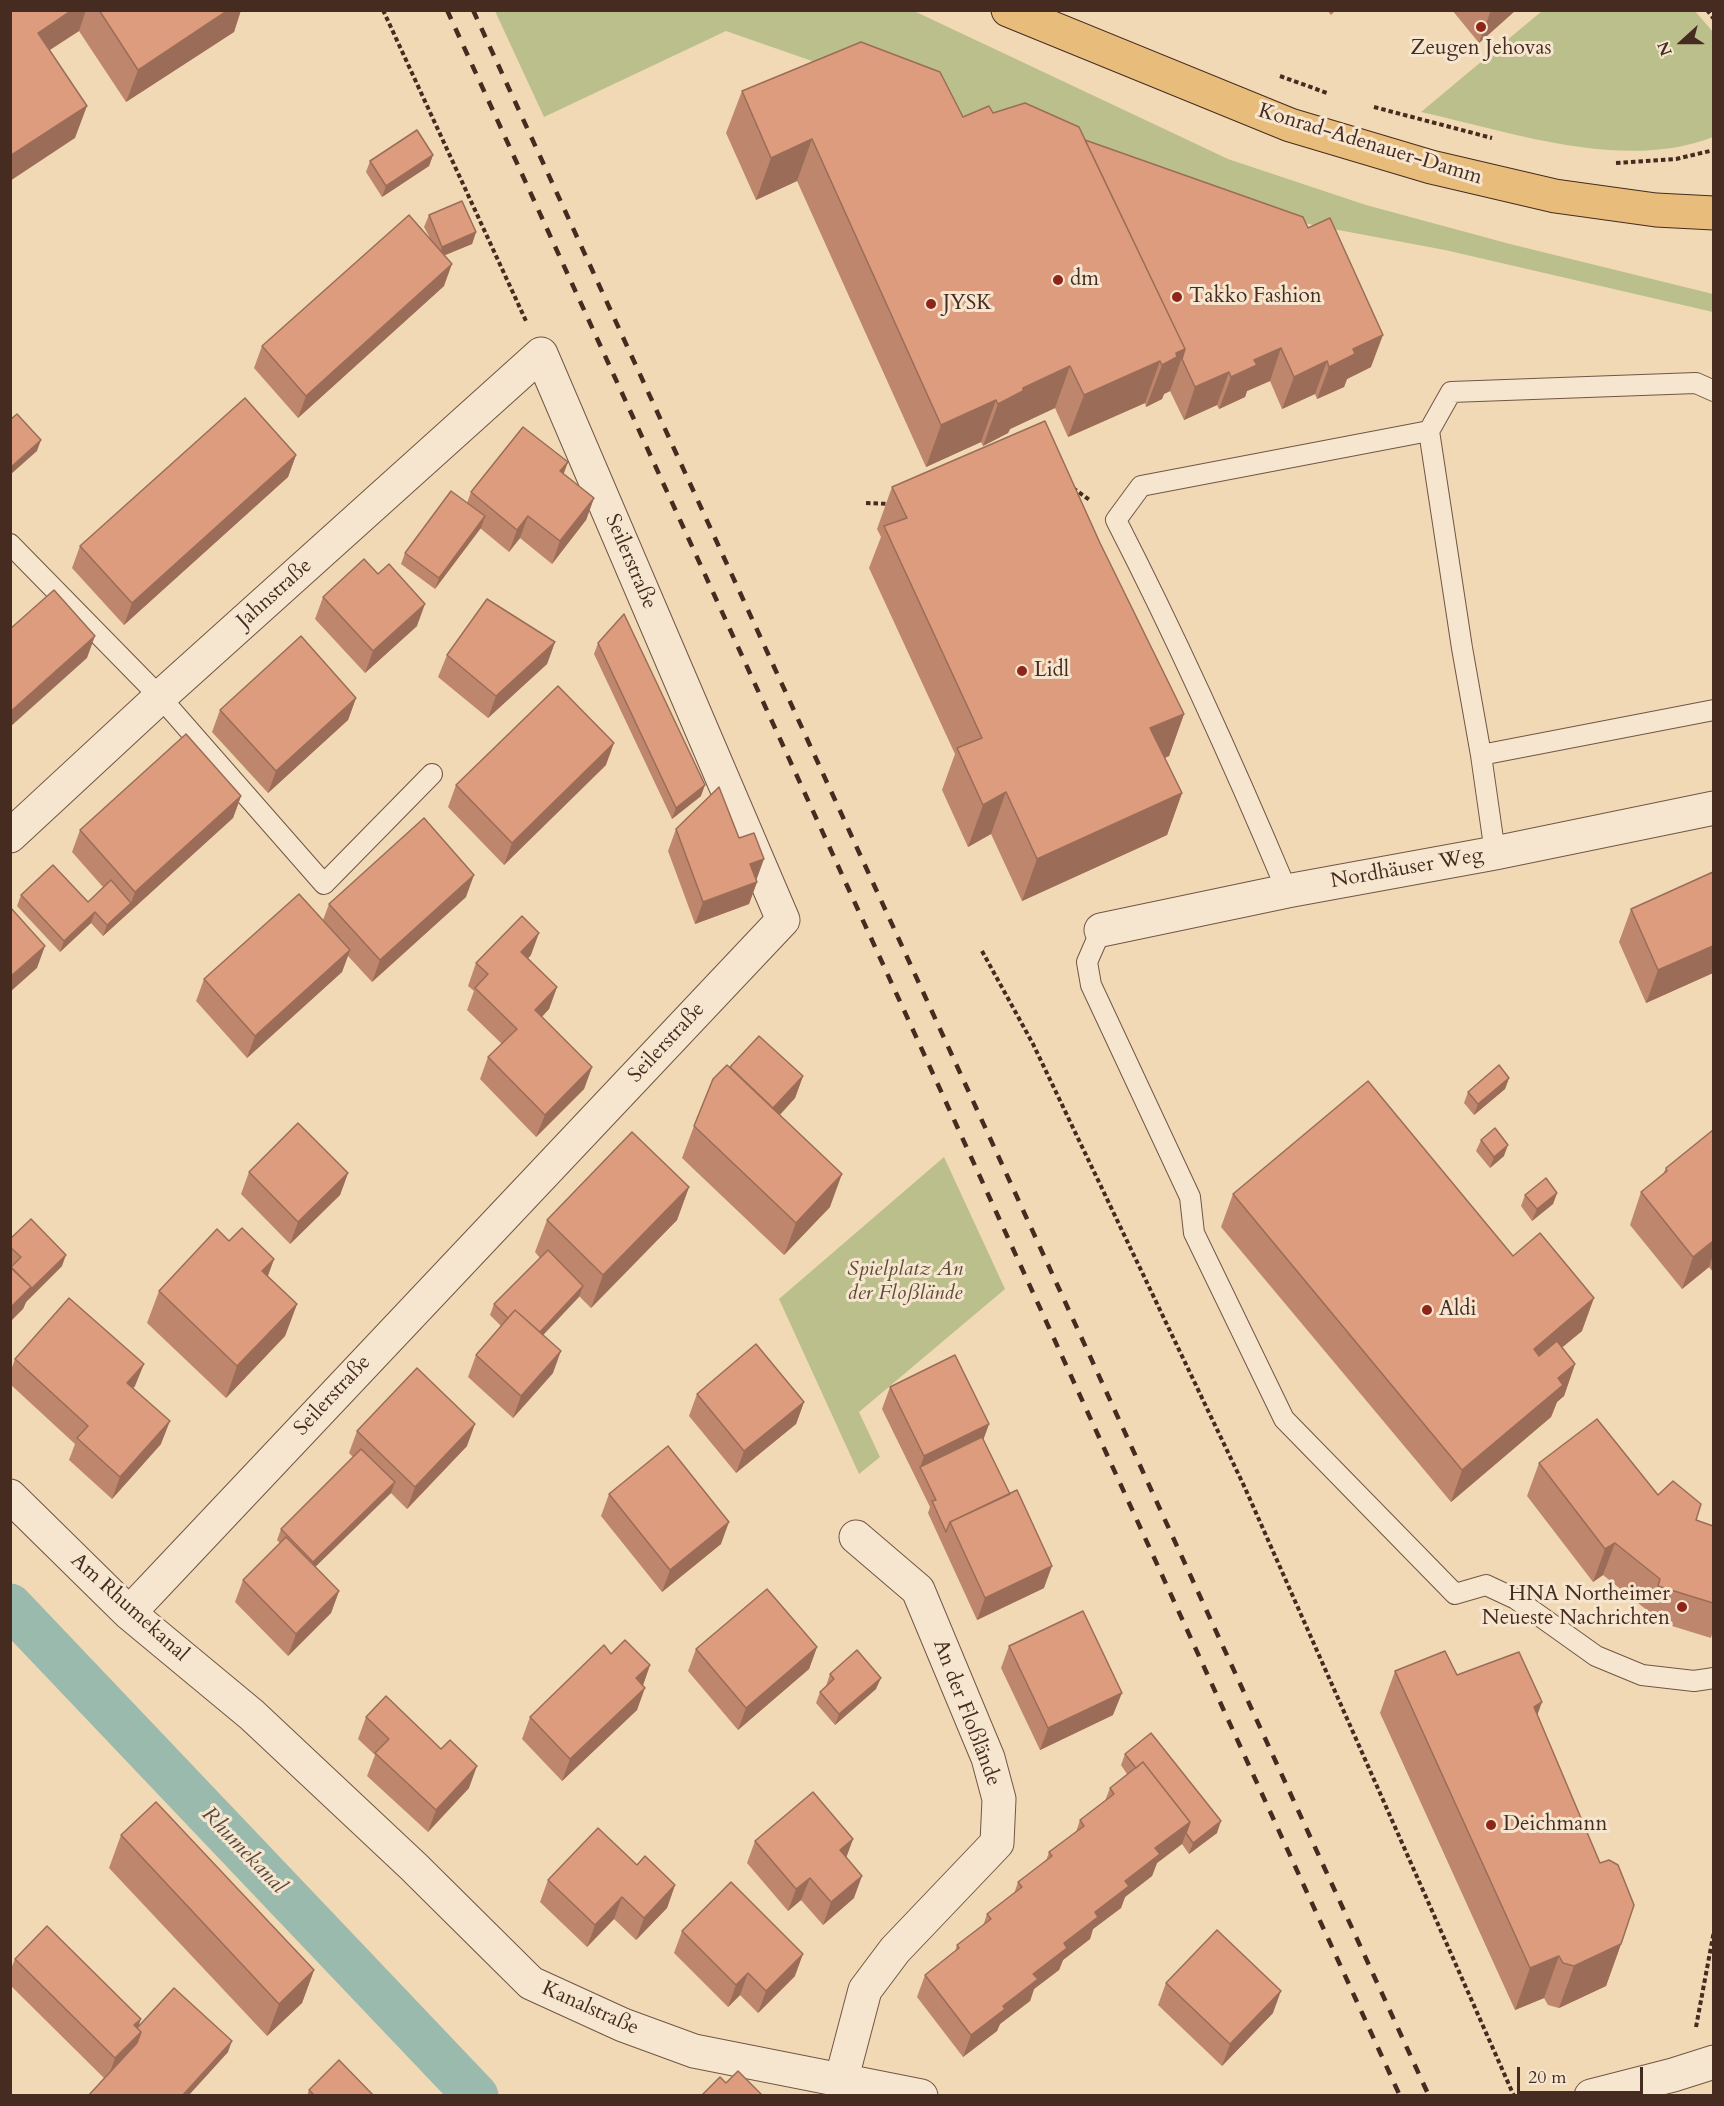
<!DOCTYPE html>
<html>
<head>
<meta charset="utf-8">
<style>
	body { margin:0 }
	#map { position:relative; width:1724px; height:2106px; overflow:hidden; background:#f1d9b5; font-family:Cardo,serif }
	canvas { display:block }
	.frame { position:absolute; inset:0; border:12px solid #462b20; pointer-events:none }
	.north { position:absolute; left:1652px; top:12px; width:60px; height:60px; -webkit-text-stroke:4px #f6e6cf; paint-order:stroke; rotate:249deg; font-size:16px; font-weight:700; line-height:24px; text-align:center; color:#462b20 }
	.north::after { content:''; display:block; margin:auto; width:21px; height:27px; background:#462b20; clip-path:polygon(50% 0,100% 100%,50% 72%,0 100%) }
	.scale { position:absolute; left:1517px; top:2067px; width:126px; height:27px; box-sizing:border-box; border:3px solid #462b20; border-top:0; padding-left:8px; font-size:18px; line-height:21px; white-space:nowrap; color:#462b20; -webkit-text-stroke:4px #f6e6cf; paint-order:stroke }
</style>
</head>
<body>
<div id="map">
<canvas width="1724" height="2106"></canvas>
<div class="frame"></div>
<div class="north">N</div>
<div class="scale">20 m</div>
</div>
<script>
const ctx = document.querySelector('canvas').getContext('2d');
ctx.lineJoin = 'round';
function paint(path, color) { ctx.fillStyle = color; ctx.fill(path, 'evenodd'); }
function stroke(path, color, width, dash) { ctx.strokeStyle = color; ctx.lineWidth = width; ctx.lineCap = dash ? 'butt' : 'round'; ctx.setLineDash(dash || []); ctx.stroke(path); }
function write(font, color, halo, rows, align = 'center') {
  ctx.font = font + ' Cardo,serif'; ctx.lineWidth = 6; ctx.setLineDash([]); ctx.textBaseline = 'middle'; ctx.strokeStyle = halo; ctx.fillStyle = color; for (const [text, x, y, turn = 0] of rows) {
    ctx.save(); ctx.translate(x, y); ctx.rotate((+turn || 0) * Math.PI / 180); ctx.textAlign = isNaN(turn) ? turn : align; if (halo) ctx.strokeText(text, 0, 0); ctx.fillText(text, 0, 0); ctx.restore();
  }
}
const green = new Path2D(`
	M495,11H914L1228,159L1366,205L1510,244L1713,294V312L1445,250L1317,226L1093,169L938,105L726,31L544,117Z
	M1542,11H1695L1713,32V137C1624,172 1511,132 1421,112Z
	M944,1157L1005,1289L859,1412L880,1457L859,1474L779,1299Z`);
const canal = new Path2D(`
	M10,1606L476,2096`);
const path = new Path2D(`
	M383,10L526,321
	M1707,10L1714,19
	M1280,76L1327,93
	M1374,107L1492,138
	M1616,163L1676,159L1714,150
	M1073,488L1091,501
	M866,503L890,504
	M982,951L1033,1044L1245,1488L1514,2096
	M1696,2027L1714,1931`);
const lane = new Path2D(`
	M10,544L160,697L324,884L432,774
	M1481,755L1714,710
	M1495,853L1481,755L1462,648L1429,431L1451,392L1696,383L1714,391
	M1287,891C1234,765 1178,641 1116,520L1141,486L1429,431
	M1101,930L1087,962L1091,985L1190,1197L1194,1233L1284,1419L1455,1594L1486,1585L1516,1599L1596,1656L1642,1675L1694,1681L1714,1678`);
const street = new Path2D(`
	M10,836L160,697L541,354L783,920L129,1613
	M1101,930L1287,891L1495,853L1714,808
	M10,1496L129,1613L252,1715L414,1867L531,1983L623,2025L694,2051L921,2096
	M841,2081L865,1990L895,1950L997,1843L999,1799L988,1758L918,1590L856,1537
	M1591,2096L1673,2075L1714,2062`);
const primary = new Path2D(`
	M1008,10L1290,125L1431,167L1555,196L1656,210L1714,213`);
const rail = new Path2D(`
	M447,10L1400,2096
	M473,10L1429,2096`);
const wall = new Path2D(`
	M10,10H241L234,32L126,102L79,31L50,50L75,138Z
	M1327,10H1336L1331,15Z
	M1452,10H1516L1479,43Z
	M742,91L963,117L993,113L1085,140L1371,367L1347,379L1344,387L1317,399L1315,394L1282,409L1270,381L1247,391L1245,397L1219,409L1217,405L1184,420L1170,391L1164,394L1162,399L1146,407L1145,403L1068,437L1055,408L1010,429L1008,433L983,446L981,442L926,467L797,181L756,200L726,133Z
	M433,155L429,166L382,197L366,172L370,161Z
	M429,215L476,232L472,244L445,255L444,286L298,418L254,368L262,346L430,238L424,227Z
	M296,455L288,477L124,625L72,568L80,546Z
	M563,473L594,498L586,520L552,564L520,538L509,552L480,528L435,589L401,564L405,553L467,503L471,492Z
	M892,487L1100,543L1184,714L1169,756L1165,758L1182,793L1167,835L1022,901L991,834L968,847L942,790L955,754L869,568L881,537L877,529Z
	M323,597L417,626L365,673L315,619Z
	M555,642L547,664L488,718L438,677L447,655Z
	M598,643L701,796L672,819L594,654Z
	M356,698L348,720L268,793L212,732L220,710Z
	M606,765L504,865L448,807L456,785Z
	M241,796L233,818L103,936L91,923L60,952L17,906L21,895L88,902L103,887L72,852L80,830Z
	M676,829L756,881L757,882L749,904L695,924L668,851Z
	M1713,872V973L1646,1003L1619,942L1631,909Z
	M466,897L372,982L348,956L342,972L247,1058L196,1001L204,979L323,920L329,904Z
	M531,955L528,958L557,987L549,1009L542,1017L592,1067L584,1089L536,1137L480,1079L488,1057L502,1044L467,1010L474,991L468,986L476,963Z
	M730,1067L803,1076L795,1098L780,1115L830,1207L784,1255L682,1158L694,1126Z
	M1509,1078L1505,1089L1474,1115L1464,1103L1468,1092Z
	M1713,1130V1272L1709,1267L1682,1289L1630,1225L1641,1192L1663,1174L1666,1168Z
	M1481,1140L1504,1156L1490,1168L1476,1151Z
	M249,1172L348,1173L340,1195L290,1244L241,1194Z
	M689,1187L677,1220L591,1308L579,1296L543,1335L553,1373L513,1418L468,1377L476,1355L501,1326L490,1315L494,1304L540,1258L535,1252L547,1220Z
	M1557,1193L1553,1204L1532,1221L1521,1206L1525,1195Z
	M1233,1194L1513,1256L1582,1331L1562,1347L1575,1364L1564,1396L1557,1402L1551,1417L1451,1502L1221,1227Z
	M10,1239L62,1266L26,1302L23,1309L13,1265L10,1262Z
	M229,1241L274,1259L268,1276L297,1304L285,1336L226,1398L147,1323L159,1291Z
	M15,1359L135,1386L133,1388L161,1444L112,1499L69,1460L75,1444L10,1384V1373Z
	M890,1387L989,1424L983,1440L1044,1588L977,1620L928,1513L930,1507L882,1409Z
	M697,1394L804,1402L796,1424L736,1473L689,1416Z
	M357,1431L467,1446L407,1509L391,1493L315,1567L339,1591L331,1613L288,1656L235,1602L243,1580L280,1543L277,1540L281,1529L353,1457L349,1453Z
	M1539,1463L1658,1495L1696,1520L1713,1526V1630L1711,1638L1646,1618L1648,1611L1603,1575L1593,1582L1527,1496Z
	M609,1494L721,1544L662,1592L601,1516Z
	M1009,1646L1113,1715L1040,1750L1001,1668Z
	M817,1647L809,1669L738,1730L688,1671L696,1649Z
	M611,1654L650,1665L643,1685L637,1710L562,1781L522,1739L530,1717Z
	M1395,1671L1457,1675L1537,1716L1621,1944L1606,1986L1559,2008L1548,2005L1544,1998L1515,2010L1380,1713Z
	M830,1674L876,1689L835,1725L816,1703L820,1692L826,1686Z
	M366,1717L469,1788L428,1832L367,1776L375,1755L358,1739Z
	M1125,1754L1217,1833L1189,1854L1182,1844L1157,1863L1152,1876L1125,1897L1121,1908L1093,1929L1090,1939L1063,1960L1059,1970L1034,1989L1030,2001L1000,2024L997,2031L963,2057L917,1997L925,1975L955,1952L957,1945L983,1926L987,1914L1014,1894L1018,1882L1046,1861L1049,1852L1076,1832L1080,1820L1105,1801L1110,1788L1127,1774L1121,1765Z
	M121,1835L314,1970L302,2003L267,2036L109,1868Z
	M853,1839L846,1857L854,1898L823,1925L801,1900L788,1911L747,1863L755,1841Z
	M637,1865L675,1885L667,1908L636,1940L614,1919L587,1947L540,1902L548,1880Z
	M682,1931L795,1976L758,2013L740,1995L728,2007L674,1953Z
	M15,1959L138,2028L228,2052L188,2096H88L104,2078L10,1985V1971Z
	M1166,1983L1273,2013L1222,2066L1158,2005Z
	M309,2090L374,2096H307Z`);
const shadedWall = new Path2D(`
	M72,10H86L79,31L26,65L38,33Z
	M228,10H241L234,32L126,102L138,70Z
	M1491,10H1516L1479,43Z
	M87,106L75,138L10,181V156Z
	M812,139L797,181L756,200L771,158Z
	M433,155L429,166L382,197L386,186Z
	M476,232L472,244L438,258L442,247Z
	M452,264L444,286L298,418L306,396Z
	M1383,335L1371,367L1347,379L1344,387L1317,399L1329,367L1353,349Z
	M1281,348L1270,381L1247,391L1245,397L1219,409L1231,377L1254,360Z
	M1185,349L1170,391L1164,394L1162,399L1146,407L1162,365L1176,353Z
	M1160,361L1145,403L1068,437L1084,395Z
	M1327,361L1315,394L1282,409L1294,377Z
	M1070,366L1055,408L1010,429L1008,433L983,446L998,404L1023,388Z
	M1229,372L1217,405L1184,420L1195,387Z
	M996,400L981,442L926,467L941,425Z
	M41,440L37,451L10,475V468Z
	M296,455L288,477L124,625L132,603Z
	M568,462L560,484V471Z
	M594,498L586,520L552,564L560,541Z
	M485,516L481,528L435,589L439,578Z
	M528,516L520,538L509,552L517,530Z
	M425,604L417,626L365,673L373,651Z
	M95,636L87,658L10,727V712Z
	M555,642L547,664L488,718L496,696Z
	M356,698L348,720L268,793L276,771Z
	M1184,714L1169,756L1135,770L1150,728Z
	M614,743L606,765L504,865L512,843Z
	M705,785L701,796L672,819L676,808Z
	M1006,792L991,834L968,847L983,805Z
	M1182,793L1167,835L1022,901L1037,859Z
	M241,796L233,818L103,936L107,925L131,903L135,892Z
	M764,859L756,881L750,864Z
	M474,875L466,897L372,982L380,960Z
	M757,882L749,904L695,924L703,902Z
	M95,912L91,923L60,952L64,941Z
	M539,933L531,955L513,974L521,952Z
	M45,946L37,968L10,992V977Z
	M1713,946V973L1646,1003L1658,970Z
	M350,950L342,972L247,1058L255,1036Z
	M557,987L549,1009L527,1032L535,1010Z
	M592,1067L584,1089L536,1137L545,1115Z
	M803,1076L795,1098L759,1137L767,1115Z
	M1509,1078L1505,1089L1474,1115L1478,1104Z
	M1508,1145L1504,1156L1490,1168L1494,1157Z
	M348,1173L340,1195L290,1244L298,1222Z
	M842,1174L830,1207L784,1255L796,1223Z
	M689,1187L677,1220L591,1308L603,1275Z
	M1557,1193L1553,1204L1532,1221L1537,1209Z
	M1713,1241V1255L1709,1267L1682,1289L1693,1257Z
	M66,1255L62,1266L26,1302L23,1309L10,1322V1308L31,1287Z
	M274,1259L262,1291V1271Z
	M583,1286L579,1297L528,1351L532,1340Z
	M1594,1298L1582,1331L1522,1381L1534,1349Z
	M297,1304L285,1336L226,1398L237,1366Z
	M561,1351L553,1373L513,1418L521,1396Z
	M144,1364L135,1386L119,1405L127,1383Z
	M1575,1364L1564,1396L1557,1402L1551,1417L1451,1502L1462,1470L1558,1378Z
	M804,1402L796,1424L736,1473L744,1451Z
	M170,1421L161,1444L112,1499L120,1477Z
	M475,1424L467,1446L407,1509L415,1487Z
	M989,1424L981,1446L920,1467L916,1479L924,1456Z
	M395,1482L391,1493L309,1573L313,1562Z
	M729,1522L721,1544L662,1592L670,1570Z
	M1615,1543L1603,1575L1593,1582L1605,1549Z
	M1052,1566L1044,1588L977,1620L985,1598Z
	M339,1591L331,1613L288,1656L296,1634Z
	M817,1647L809,1669L738,1730L746,1708Z
	M650,1665L642,1688L636,1678Z
	M881,1678L876,1689L835,1725L839,1714Z
	M645,1688L637,1710L562,1781L570,1759Z
	M1122,1693L1113,1715L1040,1750L1048,1728Z
	M1542,1702L1527,1744L1534,1707Z
	M477,1766L469,1788L428,1832L436,1810Z
	M1221,1821L1217,1833L1189,1854L1193,1843Z
	M1190,1822L1182,1844L1157,1863L1152,1876L1125,1897L1121,1908L1093,1929L1090,1939L1063,1960L1059,1970L1034,1989L1030,2001L1000,2024L997,2031L963,2057L971,2035L1003,2006L1125,1881L1155,1848Z
	M853,1839L845,1861L840,1850Z
	M862,1876L854,1898L823,1925L831,1902Z
	M810,1878L801,1900L788,1911L796,1889Z
	M675,1885L667,1908L636,1940L644,1918Z
	M622,1897L614,1919L587,1947L595,1925Z
	M1621,1944L1606,1986L1559,2008L1574,1966Z
	M803,1954L795,1976L758,2013L766,1991Z
	M1559,1956L1544,1998L1515,2010L1530,1968Z
	M314,1970L302,2003L267,2036L279,2004Z
	M748,1973L740,1995L728,2007L736,1985Z
	M1281,1991L1273,2013L1222,2066L1230,2044Z
	M141,2019L134,2039V2025Z
	M141,2032L133,2054L107,2081L115,2058Z
	M232,2041L228,2052L188,2096H182Z`);
const building = new Path2D(`
	M10,10H72L38,33L87,106L10,156Z
	M99,10H228L138,70Z
	M861,42L940,72L963,117L989,106L993,113L1025,103L1079,127L1185,349L1176,353L1177,357L1162,365L1160,361L1084,395L1070,366L1023,388V391L998,404L996,400L941,425L812,139L771,158L742,91Z
	M417,130L433,155L386,186L370,161Z
	M1085,140L1303,217L1308,228L1330,218L1383,335L1353,349L1355,354L1329,367L1327,361L1294,377L1281,348L1254,360L1257,365L1231,377L1229,372L1195,387L1182,359L1185,349Z
	M462,201L476,232L442,247L429,215Z
	M409,215L452,264L306,396L262,346Z
	M245,398L296,455L132,603L80,546Z
	M17,414L41,440L10,468V420Z
	M1045,421L1100,543L1184,714L1150,728L1182,793L1037,859L1006,792L983,805L957,748L982,738L884,526L907,518L892,487Z
	M523,427L568,462L560,471L594,498L560,541L528,516L517,530L471,492Z
	M451,491L485,516L439,578L405,553Z
	M364,559L378,574L389,564L425,604L373,651L323,597Z
	M54,590L95,636L10,712V629Z
	M487,599L555,642L496,696L447,655Z
	M624,614L705,785L676,808L598,643Z
	M301,636L356,698L276,771L220,710Z
	M558,686L614,743L512,843L456,785Z
	M186,734L241,796L135,892L80,830Z
	M719,787L739,838L754,833L764,859L750,864L757,882L703,902L676,829Z
	M424,818L474,875L380,960L329,904Z
	M53,865L88,902L111,880L131,903L107,925L95,912L64,941L21,895Z
	M1713,872V946L1658,970L1631,909Z
	M299,894L350,950L255,1036L204,979Z
	M10,907L45,946L10,977Z
	M522,916L539,933L521,952L557,987L535,1010L592,1067L545,1115L488,1057L517,1029L475,988L488,974L476,963Z
	M759,1036L803,1076L773,1108L730,1067Z
	M727,1065L842,1174L796,1223L694,1126L713,1079Z
	M1499,1065L1509,1078L1478,1104L1468,1092Z
	M1368,1081L1513,1256L1540,1233L1594,1298L1534,1349L1539,1356L1557,1341L1575,1364L1558,1378L1563,1385L1462,1470L1233,1194Z
	M298,1123L348,1173L298,1222L249,1172Z
	M1495,1128L1508,1145L1494,1157L1481,1140Z
	M1713,1130V1241L1693,1257L1641,1192L1667,1171L1666,1168Z
	M632,1132L689,1187L603,1275L547,1220Z
	M1546,1178L1557,1193L1537,1209L1525,1195Z
	M31,1219L66,1255L30,1290L31,1287L11,1267L21,1257L10,1247V1239Z
	M242,1228L274,1259L262,1271L297,1304L237,1366L159,1291L217,1229L229,1241Z
	M548,1250L583,1286L540,1332L515,1310L508,1318L494,1304Z
	M10,1267L31,1287L10,1308Z
	M69,1298L144,1364L127,1383L170,1421L120,1477L77,1438L88,1426L15,1359Z
	M515,1310L561,1351L521,1396L476,1355Z
	M756,1344L804,1402L744,1451L697,1394Z
	M955,1355L989,1424L924,1456L890,1387Z
	M417,1368L475,1424L415,1487L357,1431Z
	M1597,1419L1658,1495L1673,1481L1701,1504L1696,1520L1713,1526V1603L1658,1586L1660,1579L1615,1543L1605,1549L1539,1463Z
	M982,1437L1010,1494L950,1522L946,1532L932,1501L936,1500L920,1467Z
	M668,1446L729,1522L670,1570L609,1494Z
	M361,1449L395,1482L313,1562L281,1529Z
	M1017,1490L1052,1566L985,1598L950,1522Z
	M286,1537L339,1591L296,1634L243,1580Z
	M767,1589L817,1647L746,1708L696,1649Z
	M1083,1611L1122,1693L1048,1728L1009,1646Z
	M625,1640L650,1665L636,1678L645,1688L570,1759L530,1717L604,1645L611,1654Z
	M857,1650L881,1678L839,1714L820,1692L834,1679L830,1674Z
	M1445,1651L1457,1675L1519,1652L1542,1702L1534,1707L1600,1863L1609,1860L1618,1865L1634,1905L1621,1944L1574,1966L1563,1963L1559,1956L1530,1968L1395,1671Z
	M386,1696L441,1749L450,1740L477,1766L436,1810L375,1753L389,1739L366,1717Z
	M1151,1733L1221,1821L1193,1843L1186,1833L1190,1822L1143,1762L1136,1768L1125,1754Z
	M1143,1762L1190,1822L1155,1848L1160,1854L1125,1881L1129,1886L1095,1912L1098,1917L1064,1943L1067,1948L1033,1974L1038,1979L1003,2006L1005,2009L971,2035L925,1975L959,1948L957,1945L991,1919L987,1914L1022,1887L1018,1882L1052,1856L1049,1852L1084,1826L1080,1820L1114,1794L1110,1788Z
	M813,1792L853,1839L840,1850L862,1876L831,1902L810,1878L796,1889L755,1841Z
	M156,1802L314,1970L279,2004L121,1835Z
	M598,1828L637,1865L645,1856L675,1885L644,1918L622,1897L595,1925L548,1880Z
	M731,1882L803,1954L766,1991L748,1973L736,1985L682,1931Z
	M47,1926L141,2019L134,2025L141,2032L115,2058L15,1959Z
	M1217,1930L1281,1991L1230,2044L1166,1983Z
	M174,1988L232,2041L182,2096H88L137,2043L141,2032L137,2028Z
	M339,2060L374,2096H315L309,2090Z
	M738,2071L763,2096H701L720,2077L726,2083Z`);
const markers = [
	[1481,27,6,"#8f2418"],
	[1058,280,6,"#8f2418"],
	[1177,297,6,"#8f2418"],
	[931,304,6,"#8f2418"],
	[1022,671,6,"#8f2418"],
	[1427,1310,6,"#8f2418"],
	[1682,1607,6,"#8f2418"],
	[1491,1825,6,"#8f2418"]
];
const poiNames = [
	["Zeugen Jehovas",1481,49,"center"],
	["dm",1070,280],
	["Takko Fashion",1189,297],
	["JYSK",943,304],
	["Lidl",1034,671],
	["Aldi",1439,1310],
	["HNA Northeimer",1670,1595,"right"],
	["Neueste Nachrichten",1670,1619,"right"],
	["Deichmann",1503,1825]
];
const streetNames = [
	["Konrad-Adenauer-Damm",1370,145,17],
	["Seilerstraße",630,562,67],
	["Jahnstraße",275,594,-42],
	["Nordhäuser Weg",1407,869,-10],
	["Seilerstraße",667,1043,-47],
	["Seilerstraße",333,1396,-47],
	["Am Rhumekanal",129,1608,42],
	["An der Floßlände",966,1713,69],
	["Kanalstraße",590,2009,24]
];
const parkNames = [
	["Spielplatz An",905,1270],
	["der Floßlände",905,1294]
];
const waterNames = [
	["Rhumekanal",243,1851,46]
];
paint(green, '#bbbf8c');
stroke(canal, '#9bbaae', 45);
stroke(lane, '#715645', 22);
stroke(street, '#715645', 35);
stroke(primary, '#462b20', 35);
stroke(path, '#462b20', 4, [4.5, 3]);
stroke(lane, '#f6e6cf', 20);
stroke(street, '#f6e6cf', 33);
stroke(primary, '#e8bc7a', 33);
stroke(rail, '#462b20', 4.5, [10, 10]);
paint(wall, '#be866c');
paint(shadedWall, '#9b6d58');
paint(building, '#dd9c7d');
stroke(building, '#9b6d58', 1.5);
for (const [x, y, r, color] of markers) { const dot = new Path2D(); dot.arc(x, y, r, 0, 2 * Math.PI); ctx.fillStyle = color; ctx.fill(dot); stroke(dot, '#f6e6cf', 2); }
write('21px', '#462b20', '#f6e6cf', poiNames, 'left');
write('21px', '#462b20', '#f6e6cf', streetNames);
write('italic 21px', '#5d4936', '#f6e6cf', parkNames);
write('italic 22px', '#57483c', '#f6e6cf', waterNames);
</script>
</body>
</html>
